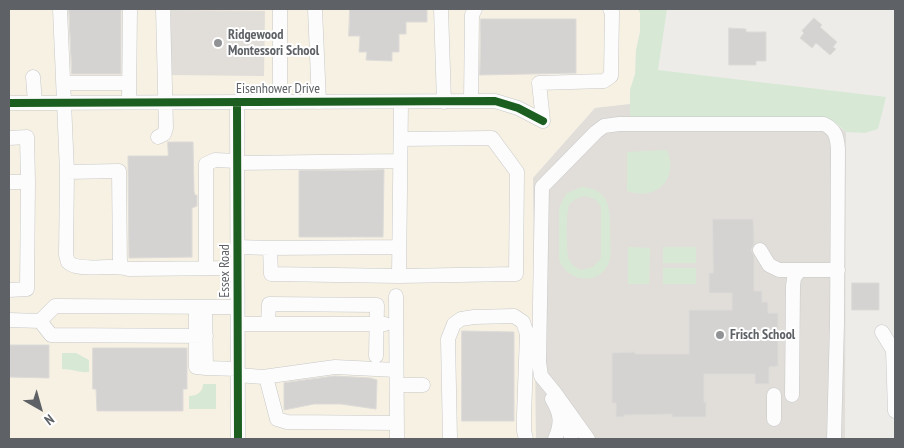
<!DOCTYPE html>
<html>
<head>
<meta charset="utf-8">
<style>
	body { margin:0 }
	#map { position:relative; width:904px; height:448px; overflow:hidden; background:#eeece9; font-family:"PT Sans Narrow",sans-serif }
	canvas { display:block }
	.frame { position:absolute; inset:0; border:10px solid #5e6266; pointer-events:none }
	.north { position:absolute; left:15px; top:383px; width:50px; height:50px; -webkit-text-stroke:4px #fff; paint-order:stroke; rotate:142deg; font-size:14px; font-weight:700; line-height:20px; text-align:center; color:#5e6266 }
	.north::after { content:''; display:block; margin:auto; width:18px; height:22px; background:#5e6266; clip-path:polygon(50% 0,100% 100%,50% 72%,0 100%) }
</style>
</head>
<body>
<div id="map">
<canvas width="904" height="448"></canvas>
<div class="frame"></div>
<div class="north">N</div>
</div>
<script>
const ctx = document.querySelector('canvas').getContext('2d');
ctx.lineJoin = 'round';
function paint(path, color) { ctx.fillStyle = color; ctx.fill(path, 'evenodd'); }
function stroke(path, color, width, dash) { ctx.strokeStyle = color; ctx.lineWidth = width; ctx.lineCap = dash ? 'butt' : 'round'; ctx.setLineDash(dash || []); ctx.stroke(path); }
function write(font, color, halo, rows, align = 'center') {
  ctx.font = font + ' "PT Sans Narrow",sans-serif'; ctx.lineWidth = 4; ctx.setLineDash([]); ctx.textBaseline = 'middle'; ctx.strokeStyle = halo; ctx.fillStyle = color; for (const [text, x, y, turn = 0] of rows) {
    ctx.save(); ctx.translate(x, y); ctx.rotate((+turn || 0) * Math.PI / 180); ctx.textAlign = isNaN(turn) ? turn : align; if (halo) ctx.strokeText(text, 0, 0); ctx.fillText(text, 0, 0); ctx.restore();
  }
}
const commercial = new Path2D(`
	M9,9H638L640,13V32L636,50L635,74L630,90V104L595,108L533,178L536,439H9Z`);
const education = new Path2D(`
	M171,10L265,11L264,76L170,75Z
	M630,104V119L831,121L846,132L845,439H536L533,178L595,108Z`);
const green = new Path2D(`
	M638,9H667L658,70L886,97L878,129L865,133L846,132L837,124L831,121L630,119V90L635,74L636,50L640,32V13Z
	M667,150C679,180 656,201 627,191V152Z
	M581,187C612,189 610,211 610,235C610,244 612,254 609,262C600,287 566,282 559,259V208L566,194ZM586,196L595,199L601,207V258L593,267L581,270C576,268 572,265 569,260C566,253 566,211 569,205C573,199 580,197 586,196Z
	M628,247L650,248L649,284H628Z
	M663,247H696V263H663Z
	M663,268H696V284H663Z
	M62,353H76L89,360V372C79,373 73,369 62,369Z
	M203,384H216V409H189V396C197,396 203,392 203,384Z`);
const building = new Path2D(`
	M69,9H121V74H72Z
	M350,9H427V22H406V34H399V52H392V61L366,60L367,52H359L360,36H349Z
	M814,18L822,25L820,27L837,42L833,47L836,49L830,55L816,43L812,48L800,38L804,33L802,31Z
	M481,19H576V73L480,75Z
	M729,28L746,29V32H766V61H756V65H729Z
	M168,142H193L194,192L195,195H197V206L192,208V257L129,258L128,156H168Z
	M384,170L383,237H299V171Z
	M713,219H753L754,244L751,250L754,256V291H762V302H768V313H778V366L769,367V384H755V374H704V402H706V417H672V414L624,415V417H616V403H612V353L635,352V354H689V310H732V293H709V273H713Z
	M852,283H879V310H852Z
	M462,331L514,332V421H462Z
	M9,345H49V378L9,377Z
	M93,348H187V389H183V411H97L96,389H93Z
	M335,376L370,378L377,380L376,409L341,404H314L284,410V383Z`);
const minor = new Path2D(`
	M60,9L67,172L66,255L68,262C79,273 112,263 128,269L237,268
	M315,9L319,102
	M441,9L444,102
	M33,77L35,102
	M64,83H129
	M471,101L472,15L475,9
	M129,102L130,9
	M237,102L238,439
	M280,102V9
	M9,103L495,101L518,108L543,121
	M543,121L539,83L604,81L611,76L612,12L610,9
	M158,137L164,134L166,128L163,9
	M9,138L27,137L28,182
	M237,163L400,161
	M67,172L119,171L120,266
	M9,182H28L27,289L9,290
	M237,247L270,248L271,274L399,276L401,102
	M270,248L399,247
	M760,250L769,265L779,270H838
	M206,267V164L215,160L237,161
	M399,276L516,274L517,172L492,138L401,139
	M396,296L397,439
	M196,308V367L206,368
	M205,308L206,368L238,369
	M9,320L40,321L55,306L237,307
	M40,321L51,335L206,336
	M238,324H268L269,304L377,305L376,356
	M268,324H385
	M882,332L893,350L895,411
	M238,375L263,377L335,367L396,370
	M266,377L277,419L287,422L397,423
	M397,385H423
	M774,395V419
	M792,395L793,286L794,278L799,271
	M552,399C561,414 562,423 555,439
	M570,415L571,439
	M450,439L448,339L454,324L461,319L474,317L514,316L523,322L527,334L524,415V431L526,439
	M588,439L555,393L541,376L539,362L542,187L596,132L604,126L619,124H824C836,130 837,137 838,149L837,324L834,439`);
const cycleway = new Path2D(`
	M237,102L238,439
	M9,103L495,101L518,108L543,121`);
const markers = [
	[218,43,5,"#909294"],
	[720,335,5,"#909294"]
];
const poiNames = [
	["Ridgewood",228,35],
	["Montessori School",228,51],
	["Frisch School",730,335]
];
const streetNames = [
	["Eisenhower Drive",278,89],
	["Essex Road",225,271,-90]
];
paint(commercial, '#f6f1e3');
paint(education, '#e1ded9');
paint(green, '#d7e9d5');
paint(building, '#d5d3d2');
stroke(building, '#dddbd8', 1);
stroke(minor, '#c8c8c8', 15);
stroke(minor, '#fcfcfc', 14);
stroke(cycleway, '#1b5e20', 8);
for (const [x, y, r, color] of markers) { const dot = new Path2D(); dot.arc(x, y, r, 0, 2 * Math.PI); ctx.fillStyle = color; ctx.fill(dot); stroke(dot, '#fff', 2); }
write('bold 14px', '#5e6266', '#fff', poiNames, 'left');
write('14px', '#5e6266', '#fff', streetNames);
</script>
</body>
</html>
